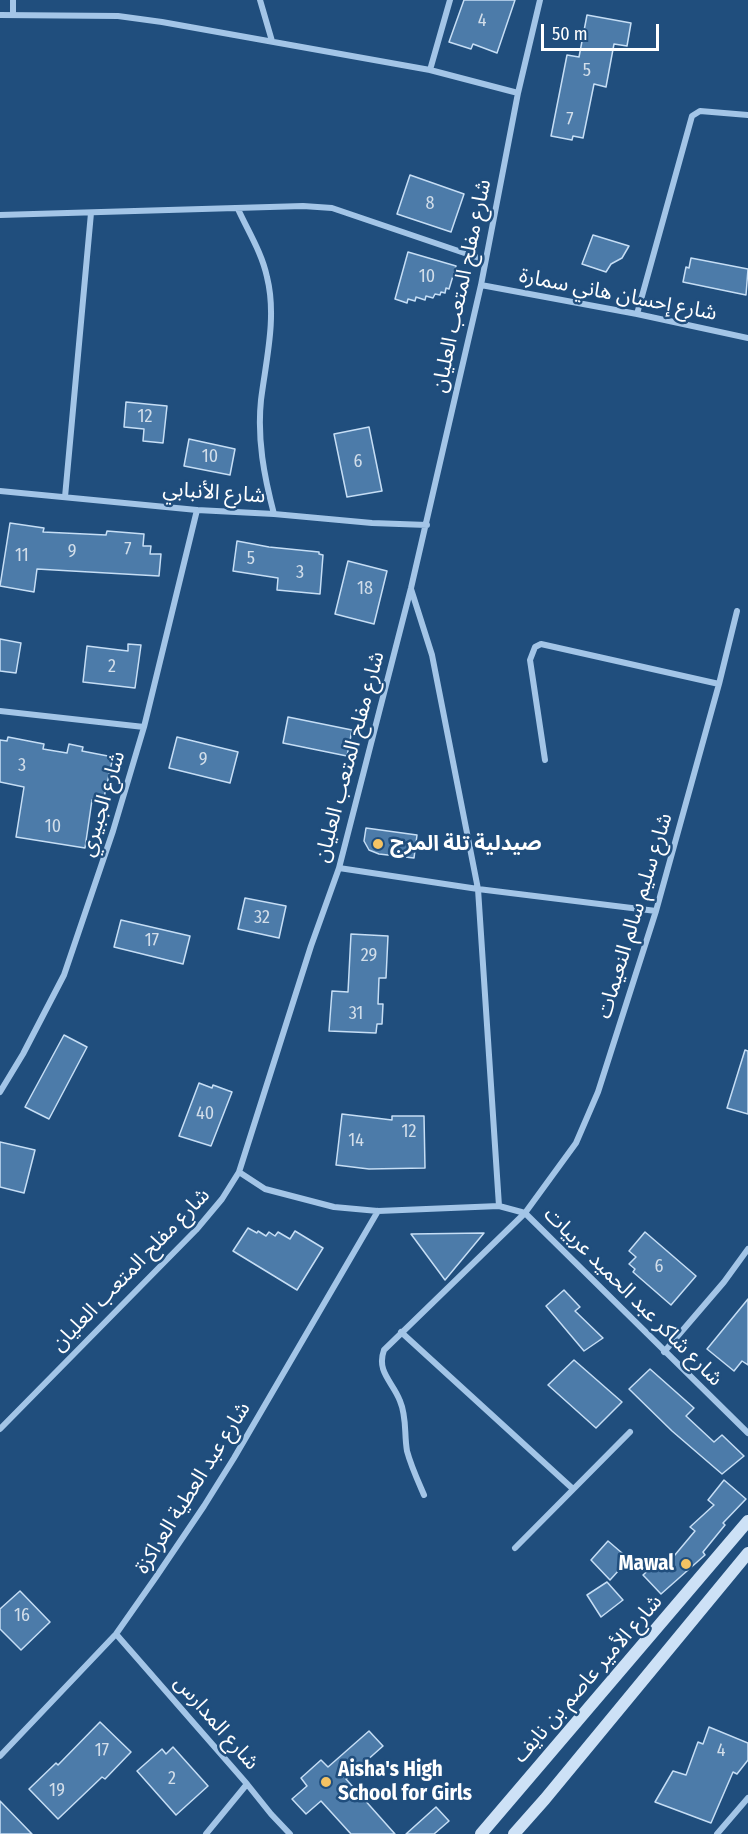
<!DOCTYPE html>
<html>
<head>
<meta charset="utf-8">
<style>
	body { margin:0 }
	#map { position:relative; width:748px; height:1834px; overflow:hidden; background:#204e7d; font-family:"Fira Sans Condensed",sans-serif }
	canvas { display:block }
	.scale { position:absolute; left:541px; top:24px; width:118px; height:27px; box-sizing:border-box; border:3px solid #fff; border-top:0; padding-left:8px; font-size:18px; line-height:21px; white-space:nowrap; color:#fff; -webkit-text-stroke:4px #204e7d; paint-order:stroke }
</style>
</head>
<body>
<div id="map">
<canvas width="748" height="1834"></canvas>
<div class="scale">50 m</div>
</div>
<script>
const ctx = document.querySelector('canvas').getContext('2d');
ctx.lineJoin = 'round';
function paint(path, color) { ctx.fillStyle = color; ctx.fill(path, 'evenodd'); }
function stroke(path, color, width, dash) { ctx.strokeStyle = color; ctx.lineWidth = width; ctx.lineCap = dash ? 'butt' : 'round'; ctx.setLineDash(dash || []); ctx.stroke(path); }
function write(font, color, halo, rows, align = 'center') {
  ctx.font = font + ' "Fira Sans Condensed","Noto Sans Arabic",sans-serif'; ctx.lineWidth = 5; ctx.setLineDash([]); ctx.textBaseline = 'middle'; ctx.strokeStyle = halo; ctx.fillStyle = color; for (const [text, x, y, turn = 0] of rows) {
    ctx.save(); ctx.translate(x, y); ctx.rotate((+turn || 0) * Math.PI / 180); ctx.textAlign = isNaN(turn) ? turn : align; if (halo) ctx.strokeText(text, 0, 0); ctx.fillText(text, 0, 0); ctx.restore();
  }
}
const building = new Path2D(`
	M464,0H515L497,53L473,44L471,49L449,42Z
	M587,15L631,23L627,46L614,44L606,87L594,84L583,138L573,136L572,140L551,136L567,55L579,57Z
	M410,175L464,194L451,232L397,214Z
	M593,235L629,246L622,258L611,264L606,272L582,264Z
	M408,252L456,266L449,289L446,288L445,293L441,292L440,295L435,294L433,298L426,296L425,300L416,297L415,301L408,299L407,303L395,299Z
	M691,258L748,269L746,295L683,282L686,267L689,268Z
	M126,402L167,406L163,443L143,441L144,429L124,427Z
	M369,427L382,491L347,497L334,434Z
	M189,439L235,449L230,475L184,466Z
	M10,523L44,528L43,532L106,535L107,531L144,534L143,546H151L150,554H161L159,576L37,569L34,592L0,586Z
	M237,541L269,547L319,552V554L323,555L320,594L277,590L278,578L233,571Z
	M348,561L387,571L374,624L335,614Z
	M0,639L21,643L16,673L0,671Z
	M128,644L141,645L135,688L83,682L87,646L128,651Z
	M288,717L352,730L347,756L283,743Z
	M8,737L44,744L43,749L67,753L69,744L83,747L82,751L113,757L103,802L92,800L85,848L16,837L24,787L0,782V740L7,741Z
	M177,737L238,752L230,783L169,768Z
	M366,828L417,835L414,858L379,854L369,850L364,841Z
	M245,898L286,906L279,938L238,929Z
	M121,920L190,936L183,964L114,947Z
	M351,934L388,936L386,978H379L378,1004H383L382,1024H377L376,1033L329,1031L332,991L348,992Z
	M64,1035L87,1047L49,1119L25,1107Z
	M745,1050L748,1051V1114L727,1108Z
	M199,1083L212,1088L213,1085L232,1092L211,1146L179,1136Z
	M342,1114L392,1120V1116H424L425,1168L369,1169L336,1165Z
	M0,1142L35,1150L24,1193L0,1187Z
	M248,1228L257,1233L258,1231L266,1236L269,1232L275,1236L278,1232L290,1239L295,1231L323,1248L297,1290L233,1251Z
	M645,1232L696,1276L671,1305L633,1272L635,1269L629,1264L636,1257L629,1251Z
	M484,1233L445,1280L411,1234Z
	M564,1290L580,1307L575,1311L603,1338L584,1351L546,1306Z
	M748,1299V1365L742,1361L734,1371L707,1349Z
	M574,1360L622,1402L596,1428L548,1385Z
	M650,1369L694,1408L686,1416L714,1442L722,1435L744,1456L722,1474L672,1431L629,1389Z
	M724,1480L746,1499L723,1523L725,1525L703,1552L705,1555L661,1594L643,1575L663,1557L669,1562L695,1531L690,1527L714,1505L708,1500Z
	M608,1541L629,1559L610,1580L591,1560Z
	M607,1582L623,1600L601,1617L587,1595Z
	M20,1591L50,1622L21,1650L0,1629V1609Z
	M100,1722L131,1752L105,1779L102,1777L58,1819L29,1789L56,1763L58,1765Z
	M709,1727L748,1743V1760L737,1774L733,1772L711,1823L655,1802L673,1771L686,1775L698,1742L703,1744Z
	M369,1731L383,1746L346,1779L395,1834H351L321,1801L306,1814L292,1799L307,1786L301,1778L321,1760L328,1767Z
	M173,1747L208,1786L176,1815L137,1771L162,1749L166,1754Z
	M0,1801L32,1834H0Z
	M436,1807L449,1821L434,1834H406Z`);
const street = new Path2D(`
	M13,0V15
	M260,0L272,41
	M0,15L118,16L162,22L430,70L518,93
	M430,70L450,0
	M238,209C248,231 262,253 267,277C277,317 266,360 261,400C257,439 264,476 274,514
	M0,215L303,206L332,208L485,260
	M481,285L637,314L748,338
	M637,314L692,116L700,111L748,115
	M0,491L197,510L274,514L372,523L427,525
	M65,497L91,213
	M411,589L432,655L478,889L499,1206
	M0,711L144,727
	M545,760L530,660L535,647L541,644L719,684
	M339,868L478,889L656,911
	M0,1092L23,1054L64,975L113,831L144,727L197,510
	M239,1172L265,1189L334,1207L378,1211L499,1206L525,1213L748,1433
	M401,1332L573,1489
	M664,1352L724,1282L748,1249
	M0,1429L196,1230L222,1199L239,1172L311,946L339,868L411,588L481,285L518,93L540,0
	M424,1495C418,1481 411,1466 407,1451C404,1434 407,1417 400,1401C393,1382 376,1372 384,1350L525,1213L576,1143L598,1092L656,911L719,684L737,611
	M515,1548L630,1432
	M116,1634L247,1784L271,1814L290,1834
	M0,1756L116,1634L156,1577L204,1506L234,1458L378,1211
	M206,1834L247,1784
	M717,1834L748,1798`);
const secondary = new Path2D(`
	M481,1834L748,1521
	M514,1834L545,1799L748,1553`);
const markers = [
	[378,844,6,"#f5c363"],
	[686,1564,6,"#f5c363"],
	[326,1782,6,"#f5c363"]
];
const numberNames = [
	["4",482,21],
	["5",587,71],
	["7",570,120],
	["8",430,204],
	["10",427,277],
	["12",145,417],
	["10",210,457],
	["6",358,462],
	["7",128,550],
	["9",72,552],
	["11",22,556],
	["5",251,559],
	["3",300,573],
	["18",365,589],
	["2",112,667],
	["9",203,760],
	["3",22,766],
	["10",53,827],
	["32",262,918],
	["17",152,941],
	["29",369,956],
	["31",356,1014],
	["40",205,1114],
	["12",409,1132],
	["14",356,1141],
	["6",659,1267],
	["16",22,1616],
	["17",102,1751],
	["4",721,1751],
	["2",172,1779],
	["19",57,1791]
];
const streetNames = [
	["شارع مفلح المتعب العليان",462,286,-78],
	["شارع إحسان هاني سمارة",618,295,11],
	["شارع الأنبابي",214,493,4],
	["شارع مفلح المتعب العليان",350,757,-75],
	["شارع الجبيري",103,804,-73],
	["شارع سليم سالم النعيمات",635,916,-73],
	["شارع مفلح المتعب العليان",131,1270,-46],
	["شارع شاكر عبد الحميد عربيات",633,1297,45],
	["شارع عبد العطية العراكزة",193,1488,-58],
	["شارع الأمير عاصم بن نايف",588,1679,-49],
	["شارع المدارس",216,1723,49]
];
const poiNames = [
	["صيدلية تلة المرج",390,844],
	["Mawal",674,1564,"right"],
	["Aisha's High",338,1770],
	["School for Girls",338,1794]
];
paint(building, '#4c7ba9');
stroke(building, '#c6def5', 1.5);
stroke(street, '#a3c5e7', 6);
stroke(secondary, '#cde1f6', 12);
for (const [x, y, r, color] of markers) { const dot = new Path2D(); dot.arc(x, y, r, 0, 2 * Math.PI); ctx.fillStyle = color; ctx.fill(dot); stroke(dot, '#204e7d', 2); }
write('18px', '#d2deea', null, numberNames);
write('21px', '#fff', '#204e7d', streetNames);
write('bold 21px', '#fff', '#204e7d', poiNames, 'left');
</script>
</body>
</html>
